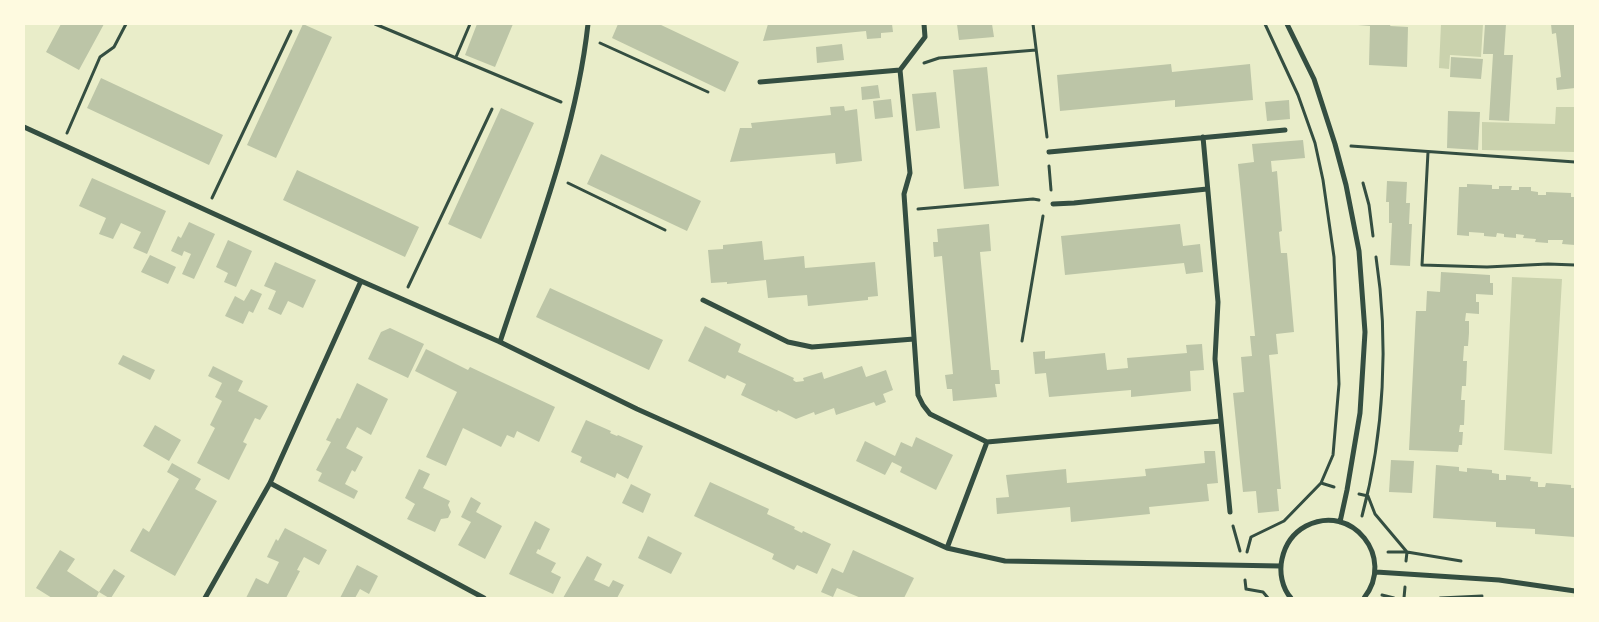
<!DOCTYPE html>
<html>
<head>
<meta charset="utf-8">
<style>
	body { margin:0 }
	#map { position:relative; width:1599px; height:622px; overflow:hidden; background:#e9edc9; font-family:Figtree,sans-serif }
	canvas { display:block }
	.frame { position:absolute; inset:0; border:25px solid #fefae0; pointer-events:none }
</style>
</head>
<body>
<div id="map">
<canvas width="1599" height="622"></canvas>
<div class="frame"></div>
</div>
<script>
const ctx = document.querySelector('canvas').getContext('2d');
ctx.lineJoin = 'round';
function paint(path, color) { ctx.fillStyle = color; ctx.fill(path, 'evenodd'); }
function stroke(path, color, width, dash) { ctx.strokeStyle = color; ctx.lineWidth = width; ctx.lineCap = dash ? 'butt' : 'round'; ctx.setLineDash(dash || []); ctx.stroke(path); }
const green = new Path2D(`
	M1441,24H1483L1481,57L1450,55L1449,69L1439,68Z
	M1556,107H1575V152L1482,150V122L1555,124Z
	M1512,277L1562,279L1552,454L1504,450Z`);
const building = new Path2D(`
	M61,24H104L79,70L46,52Z
	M303,24L332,37L276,158L247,145Z
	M477,24H513L495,67L465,55Z
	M618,24H659L739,62L725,92L612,38Z
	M768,24H892L893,32L881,33V38L867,39L866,31L763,41Z
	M957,24H992L994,37L959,40Z
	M1358,24H1391L1390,26L1408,27L1407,67L1369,65L1370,26L1358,25Z
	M1485,24H1506L1504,55H1513L1509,121L1489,120L1493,54H1483Z
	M1551,24H1575V88L1557,90L1556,78L1561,77L1556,33L1552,34Z
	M842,44L844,60L817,63L816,47Z
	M1451,57L1483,59L1481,79L1450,77Z
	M1171,64L1172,72L1250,64L1253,100L1175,107V100L1060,111L1057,75Z
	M987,67L999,186L964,189L953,70Z
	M101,78L223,135L209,165L87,108Z
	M878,85L880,98L862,100L861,87Z
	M936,92L940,128L916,131L912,94Z
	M891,99L893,117L875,119L873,101Z
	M1289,100L1290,119L1267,121L1265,102Z
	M844,106L845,111L857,109L862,161L836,164L835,153L730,162L740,128H752L751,123L831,115L830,107Z
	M501,108L534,123L481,239L448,224Z
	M1448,111L1480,112L1478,150L1447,148Z
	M1303,140L1305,158L1271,161L1272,172L1277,171L1282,231L1279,232L1280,243L1281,253H1287L1294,332L1276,334L1278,354L1269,355L1281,489H1277L1279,511L1258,513L1256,491L1243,492L1233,393L1244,392L1241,357L1252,356L1250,336H1255L1238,164L1254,162L1252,144Z
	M601,154L701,201L687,231L587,184Z
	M297,170L419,227L405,257L283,200Z
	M92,178L166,211L147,254L133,248L141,232L121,223L113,239L99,234L106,218L79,206Z
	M1387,181L1407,182L1406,203H1410L1409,224H1412L1410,266L1390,265L1392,223H1389V202H1386Z
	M1467,184L1492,185V189H1499V186H1512L1511,190H1519V187H1531V191L1538,192V195H1546V192L1571,193V197H1575V245L1562,244L1563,240H1548V243L1535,242L1536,239L1523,238L1524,235L1516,234V238L1504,237V234L1497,233L1496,237L1484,236V233L1469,232V236L1457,235L1459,187H1467Z
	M189,222L215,234L194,279L182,274L191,254L184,251L182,256L171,251L178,236L181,238Z
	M989,224L991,251L980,252L991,370H999L1000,384H995L997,397L953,401L952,389H947L945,375L953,374L942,256L934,257L933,242H938L937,229Z
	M1180,224L1183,246L1200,244L1203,272L1186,274L1184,263L1065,275L1061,236Z
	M228,240L252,251L236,287L224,282L228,273L216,267Z
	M762,241L764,260L804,256L805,268L875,262L878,296L868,297V300L808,306L807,295L768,298L766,280L727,284V282L711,283L708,250L723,249V245Z
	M150,255L176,267L168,284L141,272Z
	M275,262L316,280L303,308L288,301L281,315L268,309L276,291L264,286Z
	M1441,272L1490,275V283H1493V295L1476,294V302H1479V314L1466,313L1465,321H1469V333L1468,346H1464L1463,361H1467L1466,386H1462L1461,400H1465L1464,425H1460L1459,432H1463L1462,445H1459L1458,452L1409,450L1416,311H1426L1427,291L1440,292Z
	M550,288L663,340L649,370L536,317Z
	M251,289L262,294L253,313L249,311L243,324L225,316L235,296L244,301Z
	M705,326L741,344L738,352L794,378L793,380L796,382L804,381L803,378L822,372L824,379L862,366L866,377L886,370L893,390L883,394L886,402L876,406L874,402L836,415L834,408L815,415L814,412L796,419L778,410L777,412L741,395L746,384L727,375L725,379L688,361Z
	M390,328L424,344L408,378L368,359L381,332Z
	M1202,344L1204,370L1190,371L1191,391L1131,397V390L1049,397L1046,373L1035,374L1033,352L1045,351V359L1105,353L1107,370L1128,368L1127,358L1187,353L1186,345Z
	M426,349L468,370L470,367L555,407L539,442L517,431L514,438L507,435L501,447L463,428L446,466L426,457L457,392L415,371Z
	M123,355L155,370L150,380L118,364Z
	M213,366L243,381L238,391L268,406L260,420L255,418L243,442L247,444L229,480L197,463L215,428L210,425L222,401L215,397L222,383L208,376Z
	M357,383L388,399L371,435L357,427L346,448L363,457L355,472L352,470L345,484L358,491L354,499L318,481L322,473L316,470L331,442L326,440L337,418L340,419Z
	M586,420L611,431L610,433L617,436L618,435L643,446L628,479L617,473L615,478L580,462L582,457L571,452Z
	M155,425L181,440L169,461L143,446Z
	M916,437L953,455L936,490L900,472L902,467L892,462L885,475L856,461L865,441L895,456L901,442L912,447Z
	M1204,451H1215L1218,483L1207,484L1209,501L1149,507L1150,514L1071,522L1070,507L997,514L996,498L1009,497L1006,475L1066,469L1067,483L1146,476L1145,469L1205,463Z
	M1391,460L1414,461L1412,493L1389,492Z
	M172,463L201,479L195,489L217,501L175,576L130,551L143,528L149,532L179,479L167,472Z
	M1436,465L1459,467V471L1467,472V468L1492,470V473L1499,474V480H1506V475L1531,477L1530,481L1538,482V487H1545L1546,483L1571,485V488H1575V537L1535,534V529L1496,527V522L1433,518Z
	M419,469L430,474L423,488L450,501L448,505L451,512L448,518L441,519L435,532L407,519L415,504L405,498Z
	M710,482L769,509L767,514L795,527L794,529L802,533L803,531L831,544L817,574L797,565L794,570L772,559L774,554L694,516Z
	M631,484L651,494L643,513L622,503Z
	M471,497L481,503L476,512L502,526L485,559L458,545L471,522L461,517Z
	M535,521L550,529L540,550L538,549L536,553L556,563L551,572L561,577L553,594L509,574Z
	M285,528L327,550L319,565L304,557L297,570L300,571L286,598H246L256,578L268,584L279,562L267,557L276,539L278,541Z
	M648,536L682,553L671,574L638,558Z
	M60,550L75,559L67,571L99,592L96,598H52L36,588Z
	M853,550L914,578L904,598H861L837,588L833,597L821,592L832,568L843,573Z
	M587,556L602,564L594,580L609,587L613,580L624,585L617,598H563Z
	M357,565L378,576L369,594L360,589L355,598H340Z
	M114,569L125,576L111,598H109L99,592Z`);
const path = new Path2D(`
	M375,24L561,102
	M1033,24L1047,137
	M1265,24L1298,95L1315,143L1323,180L1334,257L1339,384L1333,455L1321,483
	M600,43L708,92
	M456,57L470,24
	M924,63L939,58L1036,50
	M67,133L100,57L114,47L126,24
	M1351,146L1575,162
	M1428,152L1422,265L1487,267L1548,264L1575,265
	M1049,166L1051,190
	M568,183L665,230
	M1363,183L1369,205L1373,236
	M212,198L291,31
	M918,209L1033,199L1039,200
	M408,287L492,109
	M1022,341L1043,216
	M1359,494L1368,496L1375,514L1407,552L1406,561
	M1362,516C1384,434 1389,341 1376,257
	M1233,526L1240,551
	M1247,552L1251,537L1284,521L1321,483L1334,487
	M1388,552H1407L1461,561
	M1245,580L1246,589L1263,592L1268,598
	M1382,595L1394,598
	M1404,598L1405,587
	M1440,598L1482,596`);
const minor = new Path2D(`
	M924,24L925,37L900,70L910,173L904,194L918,395L923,405L930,414L987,442L947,548
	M1287,24L1314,79L1335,144L1346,185L1359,251L1365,332L1360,413L1347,490L1340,522
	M760,82L900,70
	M24,127L361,281L500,342L637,409L947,548L1005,561L1280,566
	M1203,137L1218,302L1215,359L1230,512
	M1049,152L1285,130
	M1053,204L1074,203L1207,189
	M703,300L788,342L812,347L914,339
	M500,342C534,238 576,133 588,24
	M987,442L1221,421
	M270,483L484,598
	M1376,572L1499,580L1575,591
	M205,598L270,483L361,281
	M1291,598C1282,588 1279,572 1282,559C1285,545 1293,533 1306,526C1352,502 1396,558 1364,598`);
paint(green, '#cad2ad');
paint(building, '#bcc5a7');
stroke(path, '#344e41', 3);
stroke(minor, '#344e41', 5);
</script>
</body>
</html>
